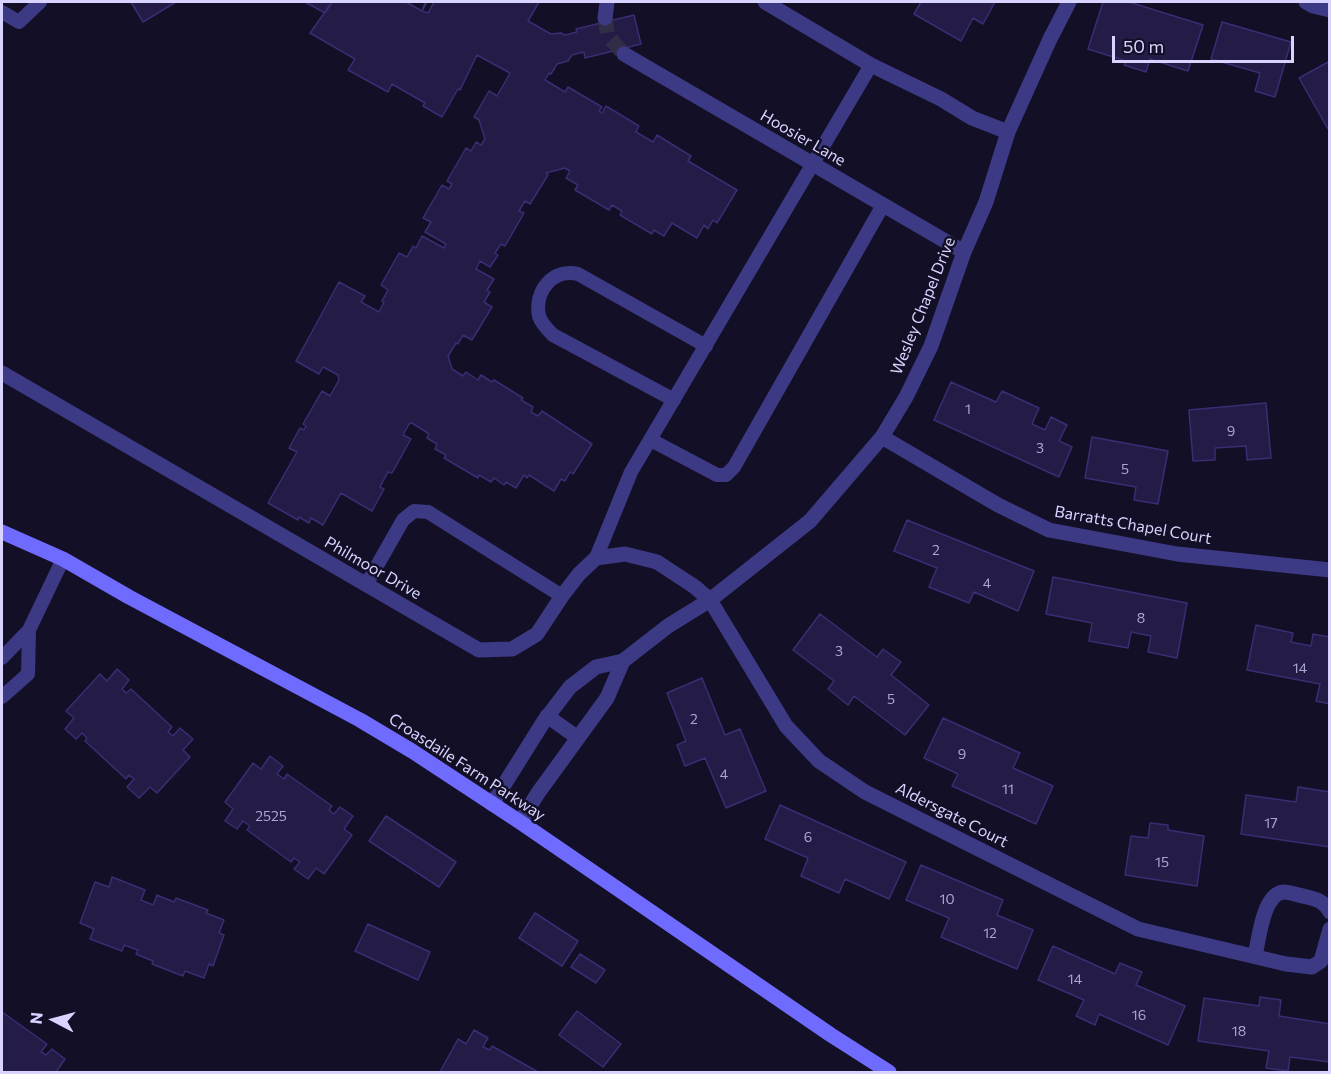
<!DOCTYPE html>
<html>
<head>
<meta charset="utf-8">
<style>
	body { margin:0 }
	#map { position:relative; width:1331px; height:1074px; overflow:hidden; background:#130f26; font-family:Commissioner,sans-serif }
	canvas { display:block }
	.frame { position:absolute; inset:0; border:3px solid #d9d4ff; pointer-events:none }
	.north { position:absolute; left:24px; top:990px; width:60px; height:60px; -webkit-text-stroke:4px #130f26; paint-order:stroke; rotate:276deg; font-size:16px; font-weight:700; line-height:24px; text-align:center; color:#d9d4ff }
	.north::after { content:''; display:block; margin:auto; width:21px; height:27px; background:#d9d4ff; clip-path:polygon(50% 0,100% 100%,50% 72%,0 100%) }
	.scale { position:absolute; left:1112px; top:36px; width:182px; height:27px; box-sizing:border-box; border:3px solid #d9d4ff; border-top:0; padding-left:8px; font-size:18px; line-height:21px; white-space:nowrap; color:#d9d4ff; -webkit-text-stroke:4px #130f26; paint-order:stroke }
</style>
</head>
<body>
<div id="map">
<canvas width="1331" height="1074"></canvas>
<div class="frame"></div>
<div class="north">N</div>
<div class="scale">50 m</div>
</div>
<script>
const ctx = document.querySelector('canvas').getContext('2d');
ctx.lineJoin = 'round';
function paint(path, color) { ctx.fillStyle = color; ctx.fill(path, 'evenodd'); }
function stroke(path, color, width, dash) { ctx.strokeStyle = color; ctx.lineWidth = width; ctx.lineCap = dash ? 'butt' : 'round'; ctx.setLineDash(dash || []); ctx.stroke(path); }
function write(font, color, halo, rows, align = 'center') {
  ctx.font = font + ' Commissioner,sans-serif'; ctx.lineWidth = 5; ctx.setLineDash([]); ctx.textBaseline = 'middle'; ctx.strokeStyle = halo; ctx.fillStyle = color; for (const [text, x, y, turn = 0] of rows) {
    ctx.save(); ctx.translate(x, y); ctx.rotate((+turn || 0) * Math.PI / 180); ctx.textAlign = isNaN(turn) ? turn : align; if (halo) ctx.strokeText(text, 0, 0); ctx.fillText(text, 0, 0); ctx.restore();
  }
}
const building = new Path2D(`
	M131,2H176L143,22Z
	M305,2H332L325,13Z
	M332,2H423L425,3L422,11L428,13L434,2H539L528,21L551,34L561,33L565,35L577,32L576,29L634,15L641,44L585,58L584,52L572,55L568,61L557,64L551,74L549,73L545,80L565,92L568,87L602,107L599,111L602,113L606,106L639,126L636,132L653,142L657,135L691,156L688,161L737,190L717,223L713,220L708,229L704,225L697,238L672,223L664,236L654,230L652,234L620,215L622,211L612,205L609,210L575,190L578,185L566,178L570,171L565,168L546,173L548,175L530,204L525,201L519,211L524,213L505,246L501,244L495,253L498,255L490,267L480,261L476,269L494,279L487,290L490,292L484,302L492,307L472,340L463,335L458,344L456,343L448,356L452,369L463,376L466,372L478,380L481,375L492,382L494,380L523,398L521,400L533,407L531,412L538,416L542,411L592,444L573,474L570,472L565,481L561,479L554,491L529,475L527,478L524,475L516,488L506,482L504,485L494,478L491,482L479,475L478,478L444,458L446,455L435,449L437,444L427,438L429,434L412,423L409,424L403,435L411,439L392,473L388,472L380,487L384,489L372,511L341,493L323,525L311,518L309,523L299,517L298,520L268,503L297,452L289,448L300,428L304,430L306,426L303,424L322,391L330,396L339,380L338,375L323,367L319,374L296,361L339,282L365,296L361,302L379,312L384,302L382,301L388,290L381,285L399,253L407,257L413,246L416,248L422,236L444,248L446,244L425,232L431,222L423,218L442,185L449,189L452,184L447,181L466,148L471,151L476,142L481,145L485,139L479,120L474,117L489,91L497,96L510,73L477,55L460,90L458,89L442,117L423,106L425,103L392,84L388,92L348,70L355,59L310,33Z
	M406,2H427L422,11Z
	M921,2H995L983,24L973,18L961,41L914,14Z
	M1103,2H1129L1203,25L1188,71L1150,59L1146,72L1124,65L1126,61L1088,49Z
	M1222,22L1291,42L1275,97L1255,91L1260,73L1211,59Z
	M1330,61V128L1328,129L1299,78Z
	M951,382L996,402L1002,391L1039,408L1032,424L1045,430L1051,417L1067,425L1059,441L1072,447L1059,477L934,420Z
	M1266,403L1271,458L1247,460L1246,446L1215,448V460L1193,461L1189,410Z
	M1092,437L1168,451L1158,504L1134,500L1136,487L1085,478Z
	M907,520L1034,571L1018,611L974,592L969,603L929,587L937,568L894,551Z
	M1053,577L1187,603L1177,658L1148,652L1151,636L1131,632L1128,648L1089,641L1092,623L1046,614Z
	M820,614L877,657L883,649L901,662L891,675L929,705L905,735L854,696L848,705L828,689L834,681L793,650Z
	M1256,625L1293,633L1291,642L1311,646L1313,634L1330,637V704L1316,701L1320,684L1247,670Z
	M117,669L129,680L122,689L126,693L131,689L172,727L168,732L173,736L180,728L193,739L183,750L190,757L157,793L150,787L139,798L127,787L134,779L129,775L126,779L85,741L87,738L82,733L76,739L65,729L74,718L66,711L100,674L107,681Z
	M702,678L725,735L740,729L766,791L726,808L705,758L685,766L677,745L686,741L667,693Z
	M943,718L1020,753L1013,768L1053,786L1036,824L952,786L958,774L924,758Z
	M270,756L283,766L277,774L284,779L287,774L332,806L329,810L334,814L340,807L353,816L344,829L352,835L324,874L316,868L308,879L294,869L300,862L294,858L291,862L247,830L250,826L243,821L237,829L225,821L233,809L225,802L253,763L261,769Z
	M1298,787L1330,792V847L1241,834L1246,795L1296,802Z
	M780,805L906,862L889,899L845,879L839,893L801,876L808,858L765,839Z
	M386,816L456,862L439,887L369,841Z
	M1150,823L1168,825V830L1204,836L1197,886L1125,875L1131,836L1148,838Z
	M921,865L1003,900L997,915L1033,930L1017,969L941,937L949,918L906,900Z
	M112,877L145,890L141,900L153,905L157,895L174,902L176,898L208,910L206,913L224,920L219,933L224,935L213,966L209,964L204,978L185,971L183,976L152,964L153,961L136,954L138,950L124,945L122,951L90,939L94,929L80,923L95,882L109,887Z
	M535,913L578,941L562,966L519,938Z
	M368,924L430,952L418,980L355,951Z
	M1053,946L1115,974L1120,963L1142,972L1136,985L1185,1006L1168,1045L1099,1014L1095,1025L1076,1016L1084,1000L1038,980Z
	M580,954L605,970L596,983L571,967Z
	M1260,997L1281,1000L1279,1016L1330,1024V1062L1290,1057L1288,1071L1266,1068L1269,1051L1198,1041L1204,998L1259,1006Z
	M577,1011L621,1044L603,1067L559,1035Z
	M2,1012L47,1044L41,1052L46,1055L52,1049L65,1059L56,1072H2Z
	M474,1030L488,1038L483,1047L490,1050L492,1046L538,1072H440L458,1039L466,1044Z`);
const streetTunnel = new Path2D(`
	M605,18L608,36L624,54`);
const lane = new Path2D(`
	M2,12L19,22L40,2
	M674,400L553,335C548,330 541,323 539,316C534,291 553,268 578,274L706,346
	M651,440L717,475H726L734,467L883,205
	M596,558L631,472L871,65
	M366,585L403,520L414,511L428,512L562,596
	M2,658L29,630L63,559
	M2,697L28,674L29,630`);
const street = new Path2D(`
	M765,2L871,65L941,99L972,118L1008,132
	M1306,2L1313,6L1330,10
	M605,18L607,2
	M624,54L964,252
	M2,373L479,650L512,649L537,634L562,596L579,574L596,558L625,554L657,562L695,587L710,600L786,726L819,761L865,792L1138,929L1286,964L1312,967L1321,961L1330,929
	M882,437L998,505L1049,530L1177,554L1330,570
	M547,716L578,738
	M492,804L544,721L570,687L596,667L623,661L668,626L710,600L810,521L882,437L906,397L931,346L964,252L986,202L1008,132L1050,39L1069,2
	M520,822L538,793L607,698L623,661
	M1255,956C1259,939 1263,893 1284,892C1290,892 1297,895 1303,896C1314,899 1324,900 1330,912`);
const secondary = new Path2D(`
	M2,532L63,559L129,597L360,720L412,751L520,822L831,1035L889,1072`);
const numberNames = [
	["1",968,409],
	["9",1231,431],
	["3",1040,448],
	["5",1125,469],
	["2",936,550],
	["4",987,583],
	["8",1141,618],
	["3",839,651],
	["14",1300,668],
	["5",891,699],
	["2",694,719],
	["9",962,754],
	["4",724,774],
	["11",1008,789],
	["2525",271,816],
	["17",1271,823],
	["6",808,837],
	["15",1162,862],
	["10",947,899],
	["12",990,933],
	["14",1075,979],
	["16",1139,1015],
	["18",1239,1031]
];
const streetNames = [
	["Hoosier Lane",803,138,30],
	["Wesley Chapel Drive",923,306,-68],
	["Barratts Chapel Court",1133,525,10],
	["Philmoor Drive",373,568,30],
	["Croasdaile Farm Parkway",467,767,33],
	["Aldersgate Court",952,815,27]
];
paint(building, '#241b47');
stroke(building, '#3b2d73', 1.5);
stroke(streetTunnel, '#312d47', 15, [15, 8]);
stroke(lane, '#3d3a85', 14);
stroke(street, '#3d3a85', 15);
stroke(secondary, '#6f6bff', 15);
write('14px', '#aca6d1', null, numberNames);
write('16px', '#d9d4ff', '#130f26', streetNames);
</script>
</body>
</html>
